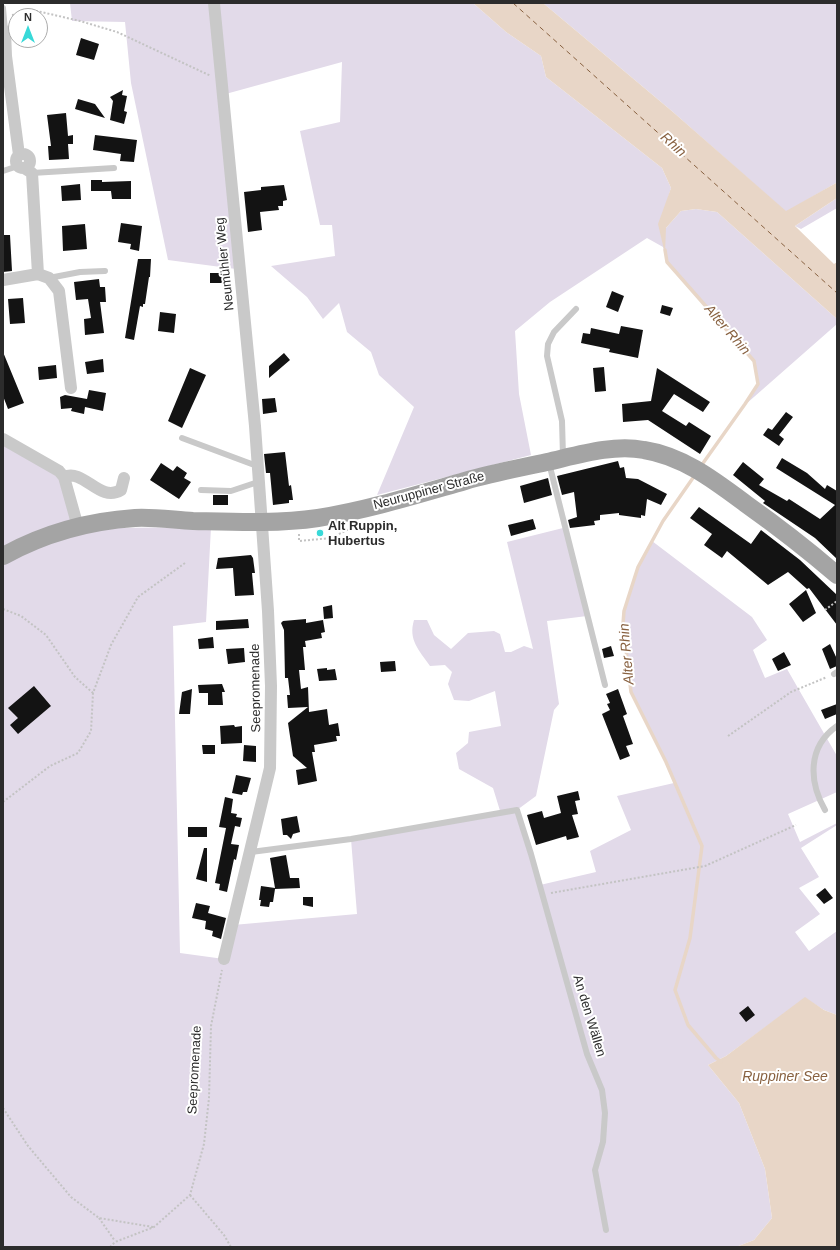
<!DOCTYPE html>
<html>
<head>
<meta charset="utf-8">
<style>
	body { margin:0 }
	#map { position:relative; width:840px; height:1250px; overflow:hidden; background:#fff; font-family:Arial,sans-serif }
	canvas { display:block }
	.frame { position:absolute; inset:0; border:4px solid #2c2c2c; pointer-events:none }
	.north { position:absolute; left:8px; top:8px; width:40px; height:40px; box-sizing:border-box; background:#fff; border:1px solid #ababab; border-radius:50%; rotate:0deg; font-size:11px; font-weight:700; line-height:16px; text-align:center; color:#2c2c2c }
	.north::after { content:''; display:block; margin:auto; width:14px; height:18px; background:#38d9d8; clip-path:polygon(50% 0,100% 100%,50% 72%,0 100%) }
</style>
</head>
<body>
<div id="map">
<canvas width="840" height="1250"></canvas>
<div class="frame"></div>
<div class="north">N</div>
</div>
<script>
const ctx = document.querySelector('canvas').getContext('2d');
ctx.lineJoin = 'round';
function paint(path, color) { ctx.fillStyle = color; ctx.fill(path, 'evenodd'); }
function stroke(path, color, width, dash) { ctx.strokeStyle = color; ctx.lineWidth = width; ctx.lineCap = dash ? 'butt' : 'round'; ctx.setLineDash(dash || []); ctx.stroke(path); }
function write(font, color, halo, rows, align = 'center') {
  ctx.font = font + ' Arial,sans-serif'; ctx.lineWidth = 4; ctx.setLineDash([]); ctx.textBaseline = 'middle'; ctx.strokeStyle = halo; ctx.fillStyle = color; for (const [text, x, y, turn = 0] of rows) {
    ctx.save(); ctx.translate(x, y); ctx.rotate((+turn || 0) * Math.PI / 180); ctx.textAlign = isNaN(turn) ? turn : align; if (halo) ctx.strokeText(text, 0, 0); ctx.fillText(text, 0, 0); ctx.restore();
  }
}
const green = new Path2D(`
	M70,3H473L506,32L541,56L546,77L662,168L671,188L665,208L666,228L681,211L696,209L717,212L837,319V324L746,404L758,384L754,361L667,262L663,247L647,238L550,302L515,331L519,394L531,455L377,495L414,407L379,375L371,352L347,332L339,303L323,319L307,297L271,266L335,256L332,225H320L300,131L340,122L342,62L222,95L236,269L168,260L131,83L125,22L72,21Z
	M543,3H837V185L836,183L786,212L673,112Z
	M837,198V208L801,229L795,226Z
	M3,441L57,473L66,486L72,534L109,528L211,527L206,622L173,626L180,953L224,959L233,925L357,914L351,839L501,814L493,788L459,769L456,753L468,743L469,732L501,726L495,691L469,701L454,700L448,684L452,672L445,665L430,666C419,650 408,640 414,620H427L434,635L451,649L468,633L494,631L500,634L505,652H511L524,646L533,649L507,542L567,527L587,616L547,621L559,704L554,710L536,796L517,810L540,885L596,872L590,851L631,830L617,796L674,783L666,762L631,692L623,624L624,611L638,567L652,541L752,617L767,640L753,650L765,678L787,669L837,756V792L788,814L800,842L837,823V825L801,848L819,877L799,888L820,914L795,932L809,951L837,931V1015L824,1010L805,998L726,1056L708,1065L739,1103L765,1169L772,1218L754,1240L736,1247H3Z`);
const water = new Path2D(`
	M473,3H543L673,112L786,211L836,183L837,198L795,226L834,264L837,262V319L717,212L696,209L681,211L666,228L665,254L658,224L671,188L662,168L546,77L541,56L506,32Z
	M805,997L824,1010L837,1015V1247H736L754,1240L772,1218L765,1169L739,1103L708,1065L726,1056Z`);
const stream = new Path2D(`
	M665,250L667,262L754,361L758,384L745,404L701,466
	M695,475L663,521L638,567L624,611L623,624L631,692L666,762L702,846L690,938L675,990L688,1025L716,1058L721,1062`);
const ferry = new Path2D(`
	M513,3L837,293`);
const building = new Path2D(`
	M81,38L99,44L94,60L76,55Z
	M123,90L122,95L127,96L124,111L127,112L124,124L110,120L113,101L110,97Z
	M78,99L95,104L105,118L75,109Z
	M66,113L68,136L73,135V144H68L69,159L49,160L48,146H51L47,115Z
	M95,135L137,140L134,162L120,161L121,154L93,150Z
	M91,180H102V182L131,181V199H112L111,191H91Z
	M80,184L81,200L62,201L61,186Z
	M284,185L287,200L283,201V206H278L279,210L260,212L262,230L248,232L244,192L261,190V187Z
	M121,223L142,226L139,251L130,249L131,244L118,242Z
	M85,224L87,249L63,251L62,226Z
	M3,235H10L12,271L3,272Z
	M138,259H151L150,277H149L145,304H143V307L140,306L134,340L125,338Z
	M210,273H224V283H210Z
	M99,279L100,287H105L106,302H100L104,333L85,335L84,319L91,318L88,299L76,300L74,282Z
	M612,291L624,296L618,312L606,307Z
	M23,298L25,323L10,324L8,299Z
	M662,305L673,308L670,316L660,313Z
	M160,312L176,314L174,333L158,331Z
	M621,326L643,330L638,358L609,352L610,349L581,343L583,333L590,334L591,328L619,334Z
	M3,352L24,403L8,409L3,396Z
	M284,353L290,360L269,378V366Z
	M103,359L104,372L87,374L85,362Z
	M56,365L57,378L39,380L38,367Z
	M604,367L606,391L595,392L593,368Z
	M190,368L206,375L182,428L168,421Z
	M657,368L710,402L703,412L674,394L662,411L686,426L689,422L711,436L700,454L648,420L623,422L622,404L651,401Z
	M89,390L106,393L103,411L85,407L84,414L71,411L72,408L61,409L60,397L65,395L87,399Z
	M275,398L277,412L263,414L262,399Z
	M786,412L793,417L779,435L784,439L779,446L763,435L768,428L772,430Z
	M285,452L289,486L291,485L293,500H289V503L273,505L270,473H266L264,454Z
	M782,458L807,473L825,489L827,485L837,491V559L815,538L763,503L765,501L733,475L743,462L764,479L759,485L787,501L789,499L820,519L835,505L776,468Z
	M618,461L620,468L624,467L626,478L638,479L667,494L661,505L647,499L645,516L641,515V518L619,515V513L600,515V520L594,521L595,525L570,528L568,520L577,517L574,492L562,495L557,476Z
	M161,463L173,471L177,466L187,473L184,478L191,482L179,499L150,480Z
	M548,478L552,495L524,503L520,486Z
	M213,495H228V505H213Z
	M699,507L751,544L761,530L800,560L837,595V625L809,588L807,589L788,572L768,585L727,551L722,558L704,545L712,534L690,518Z
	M533,519L536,529L511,536L508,525Z
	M251,555L253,558L255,573H252L254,595L235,596L233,568L216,569L218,558Z
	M806,590L816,613L803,622L789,604Z
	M332,605L333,618L324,619L323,607Z
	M248,619L249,628L216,630V621Z
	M306,619V623L323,620L325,632L321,633L322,638L305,641L306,647H303L305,670H299L301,689L308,687L309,712L327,709L329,725L338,723L340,736H336L337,741L314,745L315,752H312L317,781L298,785L296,770L307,768L293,756L288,723L308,707L288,708L287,695H290L288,678H285L284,630L281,623L283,621Z
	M213,637L214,648L199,649L198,639Z
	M830,644L837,659V666L830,669L822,649Z
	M611,646L614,656L604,658L602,649Z
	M244,648L245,662L228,664L226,649Z
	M784,652L791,665L778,671L772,659Z
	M395,661L396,671L381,672L380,662Z
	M327,668V670L335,669L337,680L319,681L317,669Z
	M222,684L225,692H222L223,705H208V693H199L198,685Z
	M34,686L51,706L18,734L10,725L18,718L8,708Z
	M192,689L190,714H179L182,692Z
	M618,689L627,714L623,716L633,744L626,746L630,756L620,760L602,714L610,710L607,704L610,703L606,694Z
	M837,704V714L825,719L821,710Z
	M234,725L235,727L242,726V743L221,744L220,726Z
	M202,745H215V754H203Z
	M244,745L256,746V762L243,761Z
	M236,775L251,778L247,792H243L242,795L232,793Z
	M578,791L580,800L575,801L578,814L572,815L579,837L567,840L566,836L536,845L527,815L542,811L544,818L561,813L557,796Z
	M225,797L233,799L231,813L237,814L236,817L242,818L240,827L235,826L231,844L239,845L236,860L234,859L227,892L219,890L220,884L215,883L226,828L219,827Z
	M297,816L300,832L293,834L291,839L287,835H283L281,819Z
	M188,827H207V837H188Z
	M204,848H207V882L196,879Z
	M286,855L290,878H299L300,888L275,889L273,902H270L269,907L260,906L261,900H259L261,886L275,888L270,858Z
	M825,888L833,898L824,904L816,895Z
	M303,897H313V907L303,905Z
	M196,903L210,906L208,913L226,918L221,939L212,936L213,931L205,929L206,921L192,918Z
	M748,1006L755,1015L746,1022L739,1013Z`);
const path = new Path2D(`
	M12,15L37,11L80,21L117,32L211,76
	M299,534V541L331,538L353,527
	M3,609L21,616L46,635L75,677L93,693
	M825,610L837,601
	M728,736L791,692L827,677
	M3,802L50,766L78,753L91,731L93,693L111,645L138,597L185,563
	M551,893L705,866L796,825
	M3,1108L28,1146L71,1197L99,1218L153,1227
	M190,1195L224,1235L231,1247
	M99,1218L115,1241
	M110,1247L115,1242L154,1227L190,1195L204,1144L209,1098L211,1026L222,970`);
const lane = new Path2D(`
	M3,8L5,31
	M3,171L18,166
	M32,173L114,168
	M49,278L80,272L105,271
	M182,438L257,466
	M563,456L562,421L547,356L548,344L554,332L576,309
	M549,463L605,685
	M201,490L231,491L258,482
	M834,674L837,672
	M825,810C809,782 807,747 837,726
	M251,852L351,839L517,810L531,854L587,1054L602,1090L605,1113L603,1142L595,1170L606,1230`);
const street = new Path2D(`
	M214,3L255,426L268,611L271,686L270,768L224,959
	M5,31L6,56L19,155
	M16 161a7 7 0 1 1 14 0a7 7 0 1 1-14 0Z
	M24,168L32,173L38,274
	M3,280L38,274L49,278L59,291L71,388
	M3,439L59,471L64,477L78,527
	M64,477C84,468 99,503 121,490L124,478`);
const primary = new Path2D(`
	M3,556C43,534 89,521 135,518C154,517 174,520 193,521C234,522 277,524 318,518C368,510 416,495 465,481C492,473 520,468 547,462C578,455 613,444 644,450C683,456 715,481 746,504C777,526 808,550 837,575`);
const markers = [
	[320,533,4,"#38d9d8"]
];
const streetNames = [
	["Neumühler Weg",225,264,-96],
	["Neuruppiner Straße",429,491,-15],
	["Seepromenade",256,688,-91],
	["An den Wällen",589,1016,73],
	["Seepromenade",195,1070,-87]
];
const poiNames = [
	["Alt Ruppin,",328,526],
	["Hubertus",328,541]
];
const waterNames = [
	["Rhin",673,145,42],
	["Alter Rhin",727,330,49],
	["Alter Rhin",627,654,-95],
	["Ruppiner See",785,1077]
];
paint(green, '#e2dae9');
paint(water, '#e8d6c7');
stroke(stream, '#e8d6c7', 3.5);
stroke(ferry, '#886140', 1, [5, 4]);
paint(building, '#131313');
stroke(path, '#c3c3c3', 2, [2, 2]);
stroke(lane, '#c9c9c9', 6);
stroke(street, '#c9c9c9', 12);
stroke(primary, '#a4a4a4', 18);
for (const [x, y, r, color] of markers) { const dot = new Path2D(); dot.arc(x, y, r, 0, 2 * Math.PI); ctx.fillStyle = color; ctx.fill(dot); stroke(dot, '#fff', 1.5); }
write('13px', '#2c2c2c', '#fff', streetNames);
write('bold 13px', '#2c2c2c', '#fff', poiNames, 'left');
write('italic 14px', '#886140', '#fff', waterNames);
</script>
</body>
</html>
